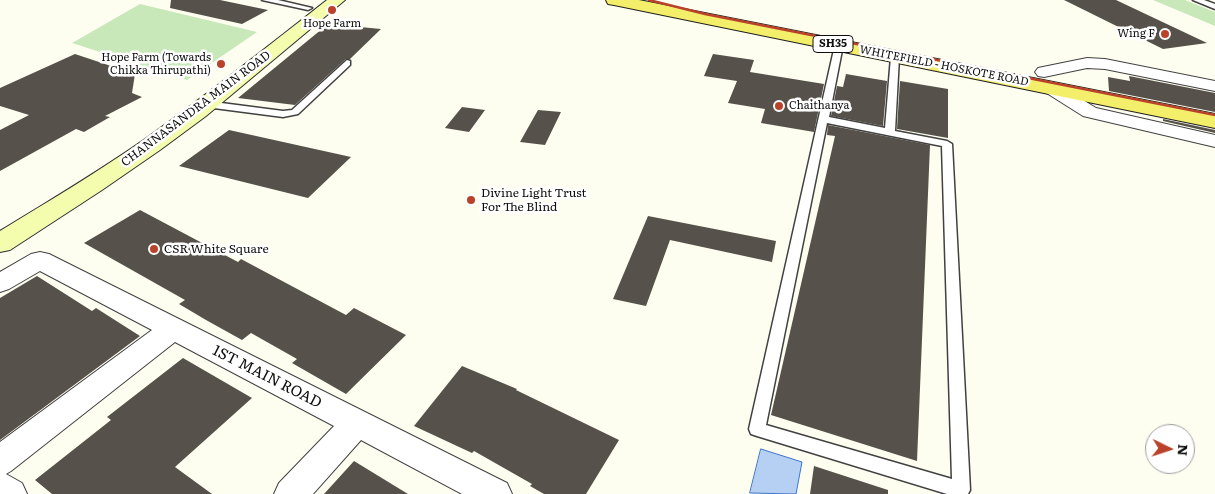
<!DOCTYPE html>
<html>
<head>
<meta charset="utf-8">
<style>
	body { margin:0 }
	#map { position:relative; width:1215px; height:494px; overflow:hidden; background:#fefef0; font-family:Literata,serif }
	canvas { display:block }
	.north { position:absolute; left:1145px; top:424px; width:50px; height:50px; box-sizing:border-box; background:#fff; border:1px solid #9f9f9f; border-radius:50%; rotate:94deg; font-size:14px; font-weight:700; line-height:20px; text-align:center; color:#0e0e0e }
	.north::after { content:''; display:block; margin:auto; width:18px; height:22px; background:#ba412a; clip-path:polygon(50% 0,100% 100%,50% 72%,0 100%) }
</style>
</head>
<body>
<div id="map">
<canvas width="1215" height="494"></canvas>
<div class="north">N</div>
</div>
<script>
const ctx = document.querySelector('canvas').getContext('2d');
ctx.lineJoin = 'round';
function paint(path, color) { ctx.fillStyle = color; ctx.fill(path, 'evenodd'); }
function stroke(path, color, width, dash) { ctx.strokeStyle = color; ctx.lineWidth = width; ctx.lineCap = dash ? 'butt' : 'round'; ctx.setLineDash(dash || []); ctx.stroke(path); }
function write(font, color, halo, rows, align = 'center') {
  ctx.font = font + ' Literata,serif'; ctx.lineWidth = 5; ctx.setLineDash([]); ctx.textBaseline = 'middle'; ctx.strokeStyle = halo; ctx.fillStyle = color; for (const [text, x, y, turn = 0] of rows) {
    ctx.save(); ctx.translate(x, y); ctx.rotate((+turn || 0) * Math.PI / 180); ctx.textAlign = isNaN(turn) ? turn : align; if (halo) ctx.strokeText(text, 0, 0); ctx.fillText(text, 0, 0); ctx.restore();
  }
}
const green = new Path2D(`
	M1153,0H1185L1215,12V26Z
	M140,4L257,32L187,80L72,43Z`);
const water = new Path2D(`
	M761,449L802,462L796,494L750,493Z`);
const building = new Path2D(`
	M171,0H220L268,10L242,24L170,8Z
	M1064,0H1116L1207,43L1163,49Z
	M328,24L381,29L350,59H346L295,105L238,98Z
	M75,54L135,74L132,93L142,97L105,116L110,117L84,132L76,129L0,171V130L29,115L0,106V88Z
	M713,54L754,60L750,72L824,84L814,132L761,123L765,109L728,103L737,81L704,76Z
	M846,74L887,81L883,126L831,116L837,86L843,87Z
	M1129,76L1215,93V112L1109,91L1108,77L1130,81Z
	M900,81L948,89V138L897,129Z
	M462,107L485,110L469,132L445,128Z
	M538,110L561,112L545,145L520,142Z
	M1163,119L1215,130V133L1163,121Z
	M828,125L930,145L917,461L771,415L835,136L827,135Z
	M229,130L351,157L308,198L179,166Z
	M140,210L238,262L241,259L346,315L354,308L406,335L346,394L292,363L297,359L251,333L242,340L206,320L179,304L185,300L84,243Z
	M648,216L776,241L772,262L670,240L646,306L613,299Z
	M37,276L92,311L96,308L140,336L0,440V298Z
	M183,358L252,398L175,467L212,494H52L35,480L111,420L107,417Z
	M462,366L517,389L516,390L619,440L586,494H544L530,486L532,484L474,451L472,453L414,426Z
	M354,461L408,494H324Z
	M814,466L888,490V494H810Z`);
const lane = new Path2D(`
	M262,0H278L312,8L308,10Z
	M1193,0H1204L1215,4V9Z
	M839,42L843,45L829,117L885,128L891,57L895,54L899,57L895,131L947,141L952,144L970,490L968,494H947L757,436L751,434L749,429L835,45ZM827,123L942,146L952,479L766,425Z
	M347,60L350,61V65L298,114L283,117L206,107L201,104L206,101L283,111L292,110Z`);
const street = new Path2D(`
	M1087,58L1105,59L1215,81V91L1105,69L1087,68L1044,77L1038,76L1035,72L1038,68Z
	M1051,83L1057,84L1096,108L1215,135V147L1083,116L1045,92L1042,88L1045,84Z
	M40,252L49,254L507,483L512,494H462L361,440L313,494H274L279,483L334,426L175,342L11,471L6,474L22,483L27,494H0V442L152,330L40,271L9,289L0,292V272L31,254Z`);
const secondary = new Path2D(`
	M327,0H345L206,116L160,150L102,190L10,250L0,252V231C49,201 98,172 145,139C207,95 267,47 327,0Z`);
const primary = new Path2D(`
	M606,0H639L1215,114V128L614,5L608,4Z`);
const rail = new Path2D(`
	M649,0L705,14L1215,115`);
const markers = [
	[332,10,5,"#ba412a"],
	[1165,34,5,"#ba412a"],
	[221,64,5,"#ba412a"],
	[779,106,5,"#ba412a"],
	[471,200,5,"#ba412a"],
	[154,249,5,"#ba412a"]
];
const farPoinames = [
	["Hope Farm",332,24,"center"],
	["Wing F",1155,34],
	["Hope Farm (Towards",211,58],
	["Chikka Thirupathi)",211,71],
	["Chaithanya",789,106,"left"]
];
const shields = [
	[833,44,40]
];
const shieldNames = [
	["SH35",833,44]
];
const farStreetnames = [
	["WHITEFIELD - HOSKOTE ROAD",944,66,11]
];
const streetNames = [
	["CHANNASANDRA MAIN ROAD",196,109,-37]
];
const poiNames = [
	["Divine Light Trust",481,193],
	["For The Blind",481,207],
	["CSR White Square",164,249]
];
const nearStreetnames = [
	["1ST MAIN ROAD",267,377,27]
];
paint(green, '#c8e8ba');
paint(water, '#b6d0f4');
stroke(water, '#3f75c9', 1);
paint(building, '#56524b');
stroke(lane, '#414141', 3);
stroke(street, '#414141', 2);
stroke(secondary, '#303030', 2);
stroke(primary, '#1f1f1f', 2);
paint(lane, '#fff');
paint(street, '#fff');
paint(secondary, '#f4fcad');
paint(primary, '#f4ef6a');
stroke(rail, '#ba412a', 2.5);
for (const [x, y, r, color] of markers) { const dot = new Path2D(); dot.arc(x, y, r, 0, 2 * Math.PI); ctx.fillStyle = color; ctx.fill(dot); stroke(dot, '#fff', 2); }
write('11px', '#0e0e0e', '#fff', farPoinames, 'right');
for (const [x, y, w] of shields) { const box = new Path2D(); box.roundRect(x - w / 2, y - 8.5, w, 17, 4); ctx.fillStyle = '#fff'; ctx.fill(box); stroke(box, '#0e0e0e', 1); }
write('bold 11px', '#0e0e0e', null, shieldNames);
write('11px', '#0e0e0e', '#fff', farStreetnames);
write('12px', '#0e0e0e', '#fff', streetNames);
write('12px', '#0e0e0e', '#fff', poiNames, 'left');
write('15px', '#0e0e0e', '#fff', nearStreetnames);
</script>
</body>
</html>
